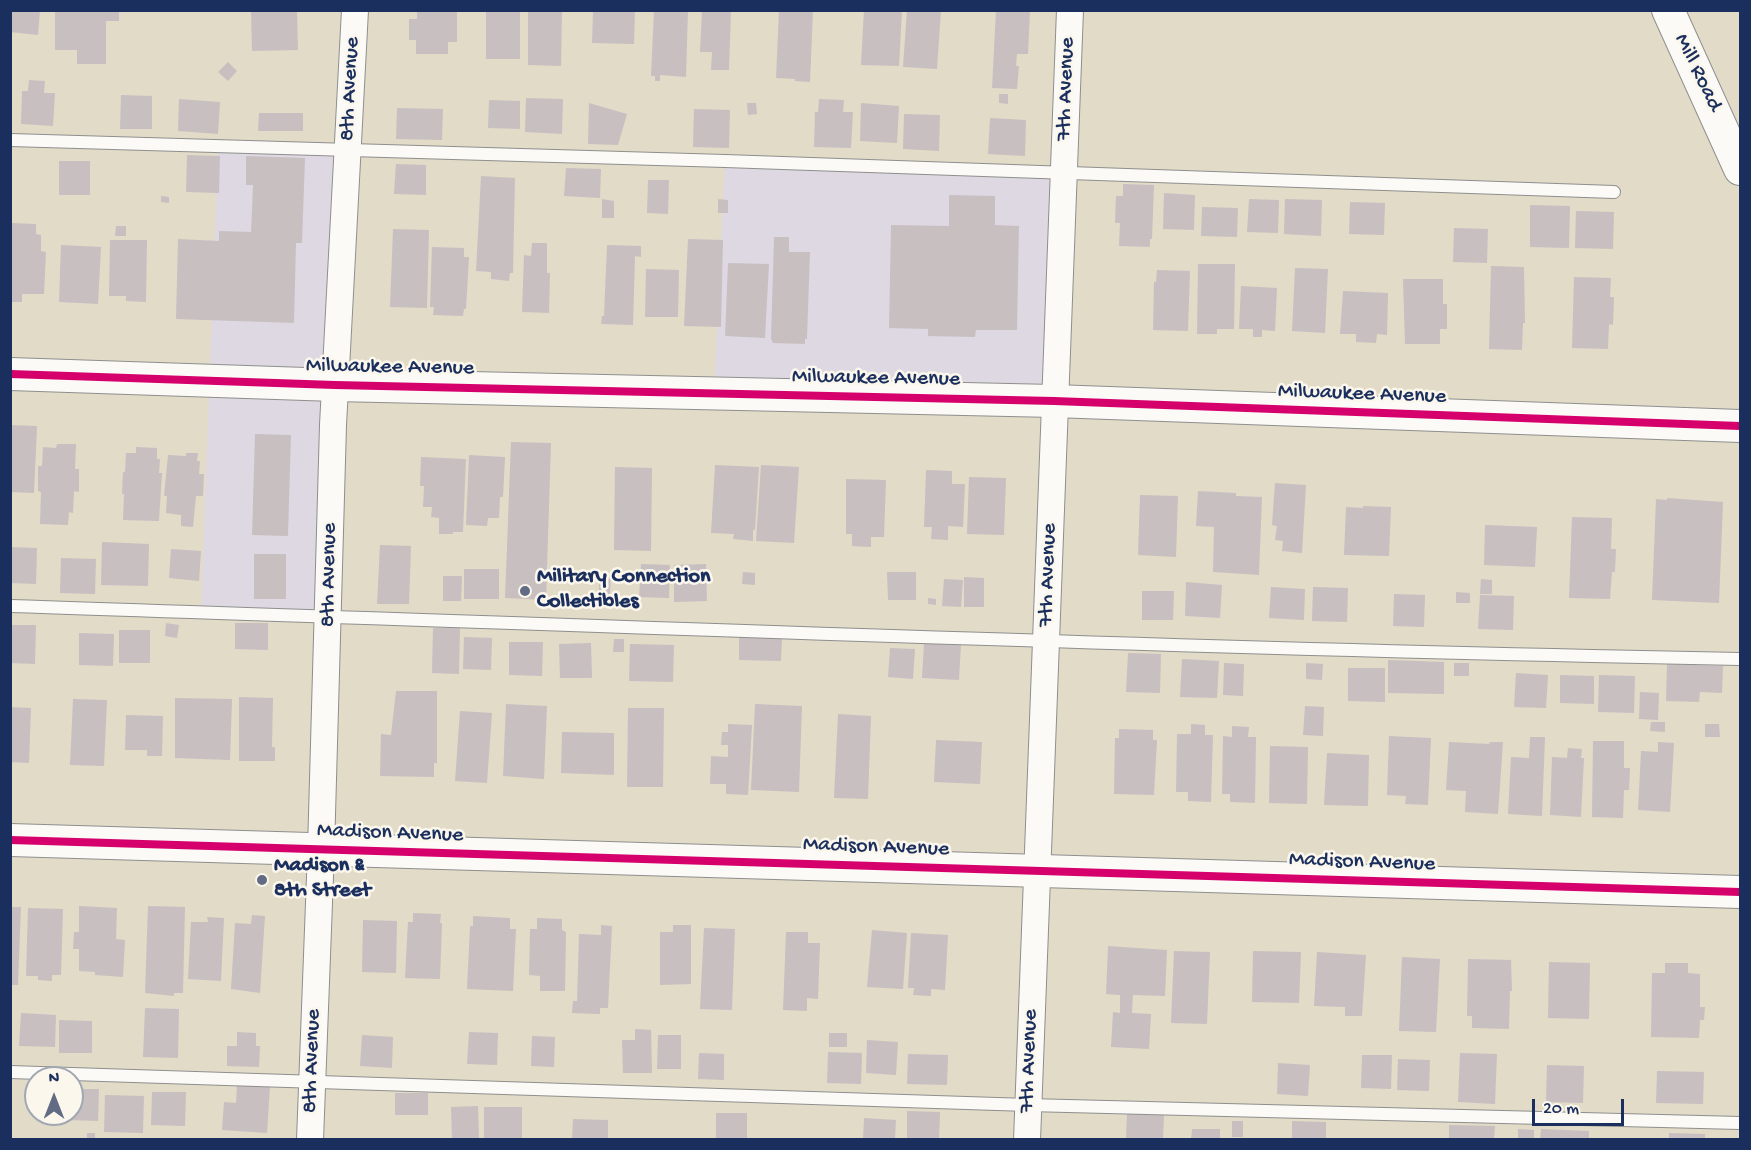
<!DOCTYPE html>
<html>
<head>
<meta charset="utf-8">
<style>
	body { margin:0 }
	#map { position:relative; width:1751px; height:1150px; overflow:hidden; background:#e2dbc8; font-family:"Gochi Hand",sans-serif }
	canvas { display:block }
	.frame { position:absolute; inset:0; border:12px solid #1b2f5e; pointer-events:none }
	.north { position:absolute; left:24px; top:1066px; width:60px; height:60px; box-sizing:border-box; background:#fbf7ec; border:2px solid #a1a7b3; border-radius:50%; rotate:0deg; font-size:16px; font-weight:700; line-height:24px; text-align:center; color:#1b2f5e }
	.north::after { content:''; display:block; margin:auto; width:21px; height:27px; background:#616b83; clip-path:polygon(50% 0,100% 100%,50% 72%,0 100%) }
	.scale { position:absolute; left:1532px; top:1099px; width:92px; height:27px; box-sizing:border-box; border:3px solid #1b2f5e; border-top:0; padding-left:8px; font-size:18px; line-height:21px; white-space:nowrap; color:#1b2f5e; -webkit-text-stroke:4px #fbf7ec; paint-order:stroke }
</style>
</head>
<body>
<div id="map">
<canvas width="1751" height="1150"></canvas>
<div class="frame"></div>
<div class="north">N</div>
<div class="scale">20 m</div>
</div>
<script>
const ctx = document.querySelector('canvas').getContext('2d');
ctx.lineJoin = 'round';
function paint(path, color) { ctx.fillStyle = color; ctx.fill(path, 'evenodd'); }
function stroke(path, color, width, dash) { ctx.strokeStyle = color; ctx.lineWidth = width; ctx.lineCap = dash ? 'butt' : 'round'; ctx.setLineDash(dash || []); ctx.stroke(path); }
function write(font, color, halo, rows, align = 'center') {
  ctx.font = font + ' "Gochi Hand",sans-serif'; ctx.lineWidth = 5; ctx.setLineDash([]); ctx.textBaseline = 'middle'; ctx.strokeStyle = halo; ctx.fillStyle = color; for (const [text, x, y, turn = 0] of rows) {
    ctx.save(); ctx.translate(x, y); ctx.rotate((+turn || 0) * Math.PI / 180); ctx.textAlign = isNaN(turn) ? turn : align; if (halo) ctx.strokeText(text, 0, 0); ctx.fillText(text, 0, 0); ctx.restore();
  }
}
const built = new Path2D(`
	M218,148L348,150L329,616L201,612Z
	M725,161L1064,174L1054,401L714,393Z`);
const building = new Path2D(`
	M10,10H40L38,35L10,32Z
	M55,10H119V21H106V64H77V50H55Z
	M251,10H297L298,50L252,51Z
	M417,10H457V42H448V54H416V40H409V19H417Z
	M486,10H520V59H486Z
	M528,10H562L561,66L528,65Z
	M593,10H635L634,44L592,43Z
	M654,10H688L686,77L660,75V81H655V76H651Z
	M702,10H731L729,70H711L712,52H700Z
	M779,10H813L810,82L795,81V79L776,78Z
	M864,10H902L899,66L861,65Z
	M907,10H941L937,69L903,67Z
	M996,10H1030L1028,54H1017L1016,66H1019L1017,89L992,88Z
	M228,62L237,71L228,81L218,72Z
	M29,80L45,81L44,93H55L53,126L21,124L22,91H28Z
	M999,94H1008V104L999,103Z
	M121,95L152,96V129H120Z
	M526,98L563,99L562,134L525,132Z
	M179,99L220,102L218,134L178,131Z
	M819,99L844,100L843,112H853L851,148L814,147L815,112H818Z
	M489,100L520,101V129L488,128Z
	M589,103L627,114L618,145L588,144Z
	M747,103H756L757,114L748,115Z
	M861,103L899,106L897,143L860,141Z
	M397,108L443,109L442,140L396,139Z
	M694,109L730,110L729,148L693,147Z
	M259,113H303V131H258Z
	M904,114L940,115L939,151L903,149Z
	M990,118L1026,120L1025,156L988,154Z
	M187,155L220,156L219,193L186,192Z
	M246,156L305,158L302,243H296L294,323L176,319L178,239L219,241V231L251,232L253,185H246Z
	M59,161H90V195H59Z
	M396,164L426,165V195L394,194Z
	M566,168L601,169L600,198L564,196Z
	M481,176L515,178L513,273H510L509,281L491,279V272L476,271Z
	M648,180H669L668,214L647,213Z
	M1123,184L1154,185L1152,239H1150V247L1119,246L1120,223H1115L1116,196H1123Z
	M1164,193L1195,195L1194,230L1163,229Z
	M949,195L995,196V225L1019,226L1017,330H976L975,337L928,336V329L889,328L891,225L949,226Z
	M161,196L169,197V203L161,202Z
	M602,199L614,201V218H602Z
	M718,199L728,200V213H718Z
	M1249,199L1279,200L1278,233L1247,232Z
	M1285,199L1322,200L1321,236L1284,234Z
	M1350,202L1385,203L1384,235L1349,234Z
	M1530,205L1570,206L1569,248L1530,247Z
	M1202,207L1238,208L1237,237L1201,236Z
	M1576,211L1614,212L1613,249L1575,248Z
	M11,223L36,224V234L41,235V251L46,252L44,294H22V302H10Z
	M116,226H126V236H115Z
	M1454,228L1488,229L1487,263L1453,262Z
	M393,229L429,230L427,308L390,307Z
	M774,237H789V252H810L807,339H805V344L773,343L771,339Z
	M688,239L723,240L721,327L684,326Z
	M110,240H147L146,302L126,301V296H109Z
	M532,243H547V273H550L549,313L522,312L524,255L531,256Z
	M61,245L101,247L98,304L59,302Z
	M607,245L641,246V257L635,256L633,325L601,324L602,316H604Z
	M432,247L464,248V257H469L466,309H464L463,316L433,315L434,307H430Z
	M728,263L769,264L765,338L725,336Z
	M1198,264H1235L1234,329H1217V334H1197Z
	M1491,266L1524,267L1525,323H1523L1522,350L1489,349Z
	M1295,268L1328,269L1325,333L1292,331Z
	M646,269L679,270L678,317H645Z
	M1157,270L1190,271L1188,331L1153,330L1154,282H1156Z
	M1574,277L1611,278L1610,297H1614L1613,325L1609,324L1608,349L1572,348Z
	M1403,279H1443V304H1447V329H1440V344H1405Z
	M1241,286L1277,288L1275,331L1262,330V337H1253V329H1239Z
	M1343,291L1388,293L1387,335L1377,334L1376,343L1356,342V334H1340Z
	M10,425L37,426L34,493L10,492Z
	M255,434L291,435L288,536L252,535Z
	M511,442L551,443L546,600L505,598Z
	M57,444H76L75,469H79V492L74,491L73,513L69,512L68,525L40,524L41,492L38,491V466H42L43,447L56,448Z
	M136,447L157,448V459H160L159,473H162L159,521L123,520L124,494H122L123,472H125L126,453H136Z
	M186,453H198L197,461H200L199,474H204L203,496H196L193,527L181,526V515L166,513L167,496H164L168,455L186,456Z
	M469,455L505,457L503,497H500L499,518H488L487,526L466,525Z
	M421,457L466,459L463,532H453V534H439V518L431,517L432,507H423L424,486H420Z
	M715,465L759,467L755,530H753V541L733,539L734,534L711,533Z
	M761,465L799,467L794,543L756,541Z
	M615,467L652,468L651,551L614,550Z
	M926,470L952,471V484H965L963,527L948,526V540L931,539L932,527H924Z
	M969,477L1006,478L1004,535L967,534Z
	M846,479L886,480L884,537H871V547L852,546V534H846Z
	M1275,483L1306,485L1302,553L1282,551L1283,541L1275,540L1277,526L1272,525Z
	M1198,491L1236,493V496L1262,497L1259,575L1213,572L1214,527L1196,526Z
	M1140,495L1178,496L1176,557L1138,555Z
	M1667,498L1723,502L1719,603L1652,600L1656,499L1667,500Z
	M1363,506L1391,507L1389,556L1344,555L1346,507L1363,508Z
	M1572,517L1612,518L1611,549H1616L1615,572H1612L1610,599L1569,598Z
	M1485,525L1537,527L1535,567L1484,565Z
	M102,542L149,544L148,586L101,585Z
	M380,545L411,546L409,604H377Z
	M10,547L37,548L36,584L10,583Z
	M171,549L201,551L199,581L169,578Z
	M254,554H286V599H254Z
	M61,558L96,559L95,594L60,593Z
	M641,564L670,565L669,598L639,597Z
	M706,564L707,601L674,602V565Z
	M464,569H499V599H464Z
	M743,572L755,573V585L742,584Z
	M887,572H916V600H888Z
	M443,576H462L461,601H443Z
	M599,576H611L610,594H599Z
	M964,577L984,578V607H964Z
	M944,579L963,580L961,607L942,606Z
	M1481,579L1492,580V594H1480Z
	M1186,582L1222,585L1220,618L1185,616Z
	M1271,587L1305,589L1304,620L1269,618Z
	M1313,587L1348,588L1347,622L1312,621Z
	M1142,591H1174L1173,620H1142Z
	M1456,592L1470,593V603H1456Z
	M1394,594L1425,595L1424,627L1393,626Z
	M1480,595L1514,596L1513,630L1478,629Z
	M928,598L936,599V605L928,604Z
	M166,623L179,625L177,638L165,636Z
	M235,623H268V650L235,649Z
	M10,625H36L35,664L10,663Z
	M433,628H460L459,674L432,673Z
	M119,630H150V663H119Z
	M79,633L114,634L113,666L79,665Z
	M464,637L492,638L491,670L463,669Z
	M739,637L782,638L781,661L739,660Z
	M614,639H624V652H613Z
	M509,642H543L542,676L509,675Z
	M591,643L592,678H560L559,644Z
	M924,643L961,645L959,680L922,678Z
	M630,644L674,645L673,682L629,681Z
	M890,648L915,649L913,679L888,677Z
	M1128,653L1161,654L1160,693L1126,692Z
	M1182,659L1219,661L1217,698L1180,697Z
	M1388,660L1444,662V694L1388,693Z
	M1224,663L1244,664L1243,696L1223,695Z
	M1306,663L1323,664L1322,680L1306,679Z
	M1454,663H1469V676H1454Z
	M1667,664L1723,666L1722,693L1700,692L1699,702L1666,701Z
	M1348,668H1385V702L1348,701Z
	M1516,673L1548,675L1546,708L1514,707Z
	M1560,675L1594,676V704L1560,703Z
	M1599,675L1635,676L1634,713L1598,712Z
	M396,691H437V763H434V777L380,776L381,734L391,735Z
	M1640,692L1659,693L1658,720L1639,719Z
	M239,697L273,698L272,747H275V761H239Z
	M175,698L232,699L230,760L175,758Z
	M73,699L107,700L104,766L70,765Z
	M506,704L547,706L544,779L503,776Z
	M755,704L802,706L799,792L751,790Z
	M1305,706L1324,707L1323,736L1303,735Z
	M10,707L31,708L29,763L10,762Z
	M628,708H664L663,787H627Z
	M460,711L492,713L487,783L455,781Z
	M838,714L871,716L868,799L834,798Z
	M126,715L163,716L162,756H147V750H125Z
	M1651,722H1665V732L1650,731Z
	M728,724L752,725L748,795L726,794V784H710L711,756L728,757V745H721L722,732H728Z
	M1191,724L1205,725V735H1213L1211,802L1188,801V792H1176L1177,734H1191Z
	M1705,724H1719L1720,737H1705Z
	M1232,726L1249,727L1248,737H1256L1255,803L1230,802V794H1222L1223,736L1232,737Z
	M1119,729L1153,730V740H1157L1154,795L1114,794L1115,738H1119Z
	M562,732L614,733V775L561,773Z
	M1389,736L1431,738L1428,805L1405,804L1406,796L1387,795Z
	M1530,737H1545L1542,816L1508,814L1511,757L1529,758Z
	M936,740L982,742L980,784L934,782Z
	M1593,741H1624V768H1630L1629,790H1624L1623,818L1592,817Z
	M1449,742L1489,744L1490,742H1503L1498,814L1465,812L1466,791L1446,790Z
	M1658,742L1674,743L1670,812L1638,810L1641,751L1658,752Z
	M1270,746L1308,747L1307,804L1269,803Z
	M1568,748L1582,749L1581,758H1584L1581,817L1550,815L1552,757L1567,758Z
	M1327,753L1369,755L1368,806L1324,805Z
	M79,906L117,908L116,939L125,940L123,977L95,975V972L79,971V949H73L74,932H79Z
	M148,906L185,907L183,993H174V996L145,993Z
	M10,907H21L18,985H10Z
	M28,908L63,909L61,975H52V981L38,980V976H26Z
	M413,913L441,914L440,923H442L440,979L405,978L408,922H413Z
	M252,915L265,916L260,993L231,989L235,923L251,924Z
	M473,916L510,918V929H516L513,991L467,989L470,926H473Z
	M207,917L224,918L221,981L188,979L191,922H208Z
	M537,918L562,919V930L566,932L565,991H540V976L529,975L530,929H537Z
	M363,920L397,921L396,973L362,972Z
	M601,925L612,926L608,1008H600V1014L572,1013L573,1001H577L579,934L601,935Z
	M673,925H691V984L660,985V932H673Z
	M704,928L735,929L732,1010L700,1009Z
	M872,930L907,933L903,989L867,987Z
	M786,932H808V943H820L818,999L807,998V1011L783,1010Z
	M911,933L948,935L945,990L931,989V996L913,995L914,988H908Z
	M1108,946L1167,950L1165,996L1133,995L1132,1013L1151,1014L1149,1049L1111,1047L1113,1012L1120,1013V995L1106,994Z
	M1174,951L1210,952L1207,1024L1171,1023Z
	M1253,951L1301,952L1299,1003L1252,1002Z
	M1317,952L1366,955L1362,1016H1345V1007L1314,1006Z
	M1402,957L1440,959L1436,1032L1399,1031Z
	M1468,959L1511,960L1512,991H1510L1509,1029L1472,1028V1016H1467Z
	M1549,962L1590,963L1589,1019L1548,1018Z
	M1665,963H1688V973L1700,974V1007H1705L1704,1020H1700L1699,1038L1651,1037L1652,973H1665Z
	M145,1008L179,1009L178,1058L143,1057Z
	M21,1013L56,1015L55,1047L19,1046Z
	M59,1020L92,1021V1053H59Z
	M635,1029L651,1030L652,1073H623L622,1040H635Z
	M237,1032L256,1033V1046H260L259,1067L227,1066V1046H237Z
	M469,1032L498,1033L497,1065L467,1064Z
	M829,1033H847V1047H829Z
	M362,1035L393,1037L392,1068L360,1066Z
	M658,1035H681V1069H657Z
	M532,1036L555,1037L554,1067L531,1066Z
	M867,1040L898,1042L896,1075L866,1073Z
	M828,1052L862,1053L861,1084L827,1083Z
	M699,1053L724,1054V1080L698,1079Z
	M1460,1053L1497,1054L1495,1104L1458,1102Z
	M908,1054L948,1055L947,1085L907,1084Z
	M1362,1055H1392L1391,1089L1361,1088Z
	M1398,1059L1430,1060L1429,1091L1397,1090Z
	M1278,1063L1310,1065L1308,1096L1277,1094Z
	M1547,1065L1584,1066L1583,1103L1546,1102Z
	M1657,1071L1704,1072L1703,1104L1656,1103Z
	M237,1084L270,1086L267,1133L222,1130L224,1102L236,1103Z
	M72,1089H99L98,1121L66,1120V1114H72Z
	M152,1092H186L185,1126L151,1125Z
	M395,1093H428V1115H395Z
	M105,1095L144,1096L143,1133L104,1132Z
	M478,1106L479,1140H452L451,1107Z
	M484,1107H522V1140H484Z
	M907,1111L940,1112L939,1140H907Z
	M716,1113H747V1140H716Z
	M1127,1113L1164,1114L1163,1140H1126Z
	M864,1118L896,1120L895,1140H863Z
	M573,1119L608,1120V1140H572Z
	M1232,1121H1243V1137H1232Z
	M1292,1121L1326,1122V1140H1292Z
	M1449,1125L1495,1126L1494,1140H1449Z
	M1192,1129H1220V1140H1191Z
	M1518,1129L1534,1130V1140H1518Z
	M1541,1129L1589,1131V1140H1540Z
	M87,1133H95V1140H87Z
	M1669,1133L1705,1134V1140H1669Z`);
const service = new Path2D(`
	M10,140L725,161L1614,192
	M10,606C587,625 1164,648 1740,659
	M10,1072L1028,1105L1740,1123`);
const minor = new Path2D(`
	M310,1140L321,850L333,425L355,10
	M1027,1140L1070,10`);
const tertiary = new Path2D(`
	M1668,10L1740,169
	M10,374L335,385L1054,401L1740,426
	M10,840L1740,892`);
const cycleway = new Path2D(`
	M10,374L335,385L1054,401L1740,426
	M10,840L1740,892`);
const markers = [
	[525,591,6,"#616b83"],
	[262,880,6,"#616b83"]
];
const streetNames = [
	["Mill Road",1697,73,64],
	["8th Avenue",351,89,-87],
	["7th Avenue",1067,89,-88],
	["Milwaukee Avenue",390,368,1],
	["Milwaukee Avenue",876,379,1],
	["Milwaukee Avenue",1362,395,2],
	["8th Avenue",330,575,-89],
	["7th Avenue",1049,575,-88],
	["Madison Avenue",390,834,2],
	["Madison Avenue",876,848,2],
	["Madison Avenue",1362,863,2],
	["8th Avenue",313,1061,-88],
	["7th Avenue",1030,1061,-88]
];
const poiNames = [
	["Military Connection",537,578],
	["Collectibles",537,603],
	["Madison &",274,867],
	["8th Street",274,892]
];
paint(built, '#ded8e2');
paint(building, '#c8bfc1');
stroke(service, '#8e8f8d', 14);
stroke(minor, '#8e8f8d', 28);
stroke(tertiary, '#8e8f8d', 34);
stroke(service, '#fbfaf7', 12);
stroke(minor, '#fbfaf7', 26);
stroke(tertiary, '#fbfaf7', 32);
stroke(cycleway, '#d6006c', 8);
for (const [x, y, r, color] of markers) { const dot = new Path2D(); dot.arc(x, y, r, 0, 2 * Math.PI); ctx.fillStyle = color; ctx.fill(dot); stroke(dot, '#fbf7ec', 2); }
write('22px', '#1b2f5e', '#fbf7ec', streetNames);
write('bold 22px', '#1b2f5e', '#fbf7ec', poiNames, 'left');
</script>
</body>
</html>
